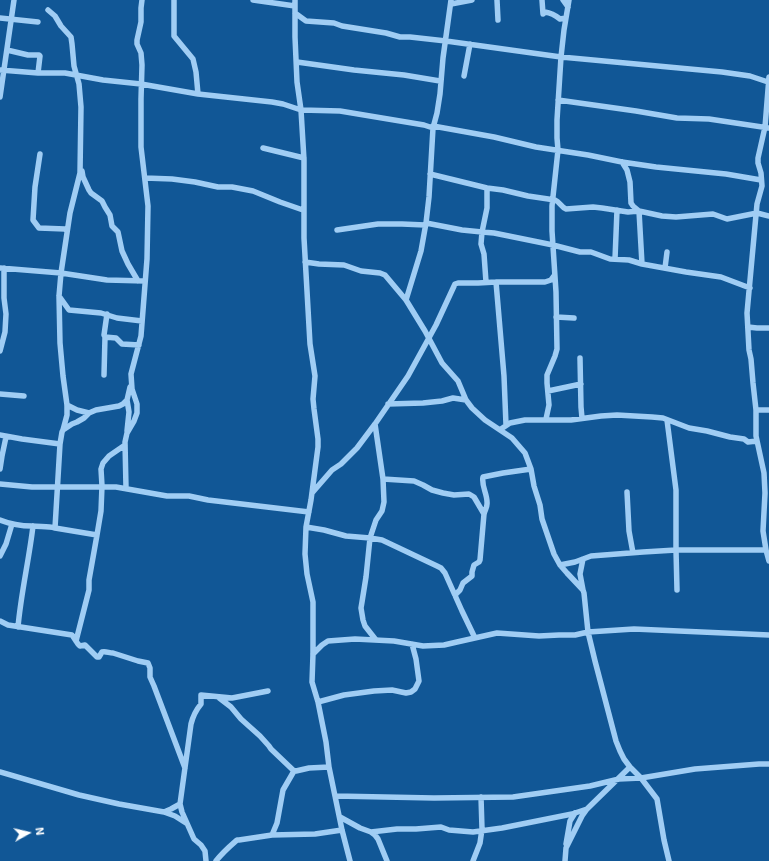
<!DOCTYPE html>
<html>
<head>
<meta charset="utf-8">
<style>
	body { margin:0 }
	#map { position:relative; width:769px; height:861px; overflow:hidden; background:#115796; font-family:"Exo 2",sans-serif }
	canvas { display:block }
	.north { position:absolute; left:8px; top:813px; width:40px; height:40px; -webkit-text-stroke:3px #115796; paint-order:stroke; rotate:82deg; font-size:11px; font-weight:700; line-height:16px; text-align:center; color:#fff }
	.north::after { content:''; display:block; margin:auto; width:14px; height:18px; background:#fff; clip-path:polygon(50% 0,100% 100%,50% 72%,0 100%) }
</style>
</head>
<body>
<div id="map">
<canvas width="769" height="861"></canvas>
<div class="north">N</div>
</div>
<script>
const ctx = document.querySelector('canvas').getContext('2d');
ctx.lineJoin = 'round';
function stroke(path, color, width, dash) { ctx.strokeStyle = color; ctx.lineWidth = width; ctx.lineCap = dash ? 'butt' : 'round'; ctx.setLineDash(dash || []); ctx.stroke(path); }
const minor = new Path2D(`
	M174,0V36L193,59L196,72L198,94
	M253,0L295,6
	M295,0V37L297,82L301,110L304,160V238L310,344L315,376L313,399L314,409L318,439V447L311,500L306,527L305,554L307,574L313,602V654L312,682L318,702L326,742L329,767L342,830L350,861
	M497,0L498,20
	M542,0L543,14L545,12C552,13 555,15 560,19L566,18
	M563,0L568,7
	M451,4L472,0
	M295,13L306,21L334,23L342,26L386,33L400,37H410L446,41L561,57L722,72L750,76L768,82
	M0,18L38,22
	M7,50L28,55H39L40,56L38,73
	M297,62L354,70L404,75L440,81
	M0,70L38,73H65L103,80L141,84L198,94L272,102L283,104L301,110L340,111L424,125L433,128
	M464,76L470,44
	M769,77L765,127L758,158V163L761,173L762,186L757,204L747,313L749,350L751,359L753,383L756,410V436L764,473L765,493L763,531L766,550L769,561
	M0,97L14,0
	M558,100L636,111L677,118L709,119L769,128
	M433,126L494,137L536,147L588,155L622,162L656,167L726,174L761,180
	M263,148L304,158
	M40,154L35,187L33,220L39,228L65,229L67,231
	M622,162L627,170L630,182L631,203L633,206L639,211L642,264
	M82,171L83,177L89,190L91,193L102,201L105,207L110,215L112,226L118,232L122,251L128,264L138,281
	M430,174L487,188L503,190L528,196L555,200C560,202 561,207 566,209L593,207L602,208L628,212L639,211L662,216L676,217L713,214L727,219L757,213L769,216
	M145,178L172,179L195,182L218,187H232L253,191L280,202L303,210
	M426,223L462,230L482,232L494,233L553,245L580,252H591L610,259L629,260L642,264L686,272L721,277L750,288
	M337,230L378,224H402L425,225
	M615,259L617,210
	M305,262L319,264L344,265L361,271L380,273L385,275L406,300L425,331L442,363L458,381L466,400L472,408L485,420L512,438L525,453L531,469L534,486L540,505L542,519L554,554L560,565L567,573L583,590L584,593L588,632L595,661L616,741L620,751L624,759L630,767L641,778L657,799L664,840L669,861
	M0,268L61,273L107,280L145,281
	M665,268L667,252
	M486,282L484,254L481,244L482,232L487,208V188
	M496,282L504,376L506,425
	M59,296L69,310L101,313L117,318L142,321
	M406,300L421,251L426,223L429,197L433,128L437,113L440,94L443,58L451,0
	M107,314L104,335L105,337L116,338L122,344L139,345
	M556,317L574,318
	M748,327L757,328H769
	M0,351L5,332L6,314L4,298V268
	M580,358L581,407L582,418
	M104,375L105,337
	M548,391L581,384
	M0,394L24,396
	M127,400L129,412L127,431
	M388,404L423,403L442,401L453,398L466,400
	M67,405L77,410L89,413
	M756,410H769
	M546,419L549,405L547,383V375L555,356L557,349L556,292L552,231V206L558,150L557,138V120L561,57L564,30L569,0
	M667,420L676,490V550L677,590
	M375,424L383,479L384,502L382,511L376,520L370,538L366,577L362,602L361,608L363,620L365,626L376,640
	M501,429L510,423L525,420H571L601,416L617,415L652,417L663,418L689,428L707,431L730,437L744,439L748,442L757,441
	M63,430L72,424L77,422L84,418L89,413L96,410L119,406L123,404L127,400L130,387
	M0,435L22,439L60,444L62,432L63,430L67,415V405L63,376L60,343L59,296L61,273L70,213L80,173L81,107L79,84L74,66L72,44L71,37L61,26L55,16L48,10
	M60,444L55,528L97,535
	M0,469L2,456L6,437
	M383,479L414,481L423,485L432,490L443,493L454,495L469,494L474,497L484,514
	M0,484L32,487H116L167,496H189L208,500L309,512
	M126,488L125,442L127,433L134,421L137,413V404L132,389L131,374L141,336L147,259L148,206L141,147V99L142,65L141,53L137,44V40L141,22V8L142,0
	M627,492L629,531L633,553
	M312,493L332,470L341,464L357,448L375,424L408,376L436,325L455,284L458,283H478L496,282H545L551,280L554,276
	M0,520C10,524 21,526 32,526C40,527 48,526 55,528
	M306,527L324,530L346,536L370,538L382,540L437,566L441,568L445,573L462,611L475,638
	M0,556L6,544L12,524
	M583,559L580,574L583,590
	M560,565L575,562L591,556L643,552L676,550H766
	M455,595L460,590L463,583L472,576V572L474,565L479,562L480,560L484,514C485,510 487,508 487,504C488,495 481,486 483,477L503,473L531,469
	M0,621L8,625L72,635L78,644L80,646L85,645L97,657H99L102,652C106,651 109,653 113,653L138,661L148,663L150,668V677L154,686L185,768
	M18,627C21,593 29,560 33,526
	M76,641L89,590V580L97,535L101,511L102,486L101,469L103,463L109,456L125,445
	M313,654L322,645L328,641L355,639L394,641L423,646L444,645L457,642L497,633L539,636L559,635H575L588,632L634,629L769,635
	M218,697L231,707L241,719L260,736L269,746L271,749L293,770L296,771L309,768L329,767
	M318,702L344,695L374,691L392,690L406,693L411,692L415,689L419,681L416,659L412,644
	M0,772L79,795L119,804L164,812L175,816L186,823
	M335,796L434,798L513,797L590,786L619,779L641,778L695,769L759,764H769
	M164,812L171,809L180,804
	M340,817L360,828L371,832L375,835L378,839L387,861
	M371,832L397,829H416L441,827L449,830L473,832L502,828L572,814L587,809
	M272,835L277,823L283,790L294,771
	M566,844L570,821L575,813
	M206,861L205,851L201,845L194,839L182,812L180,804L191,724C193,716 196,710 201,704V695L232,698L268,691
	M216,861C222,853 229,847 237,840H239L272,835L315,834L342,830
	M473,861L480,843L482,829L481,797
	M565,861L566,848L582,816L587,809L630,767`);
stroke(minor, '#a0cdf4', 5.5);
</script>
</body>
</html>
